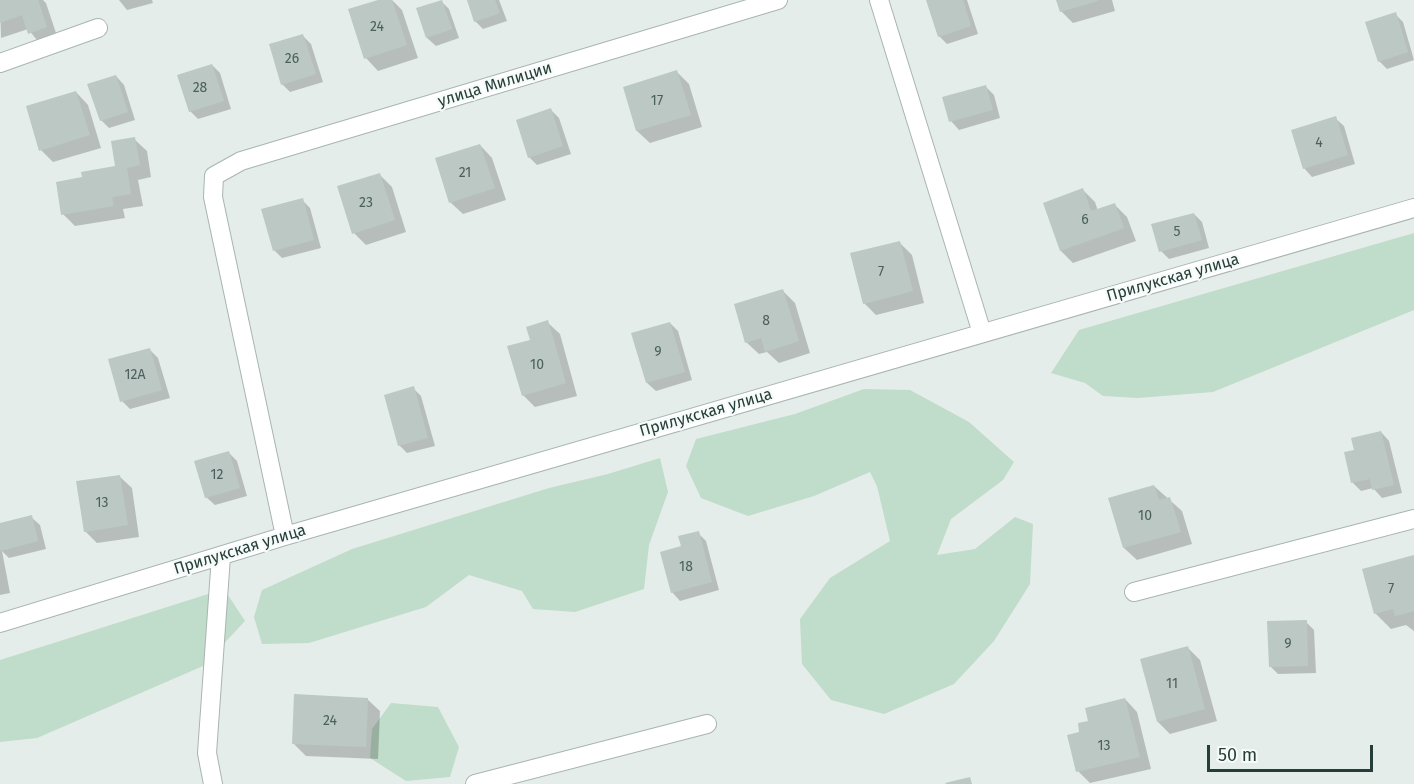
<!DOCTYPE html>
<html>
<head>
<meta charset="utf-8">
<style>
	body { margin:0 }
	#map { position:relative; width:1414px; height:784px; overflow:hidden; background:#e5edea; font-family:"Fira Sans",sans-serif }
	canvas { display:block }
	.scale { position:absolute; left:1207px; top:745px; width:166px; height:27px; box-sizing:border-box; border:3px solid #263e39; border-top:0; padding-left:8px; font-size:18px; line-height:21px; white-space:nowrap; color:#263e39; -webkit-text-stroke:4px #f6faf8; paint-order:stroke }
</style>
</head>
<body>
<div id="map">
<canvas width="1414" height="784"></canvas>
<div class="scale">50 m</div>
</div>
<script>
const ctx = document.querySelector('canvas').getContext('2d');
ctx.lineJoin = 'round';
function paint(path, color) { ctx.fillStyle = color; ctx.fill(path, 'evenodd'); }
function stroke(path, color, width, dash) { ctx.strokeStyle = color; ctx.lineWidth = width; ctx.lineCap = dash ? 'butt' : 'round'; ctx.setLineDash(dash || []); ctx.stroke(path); }
function write(font, color, halo, rows, align = 'center') {
  ctx.font = font + ' "Fira Sans",sans-serif'; ctx.lineWidth = 4.5; ctx.setLineDash([]); ctx.textBaseline = 'middle'; ctx.strokeStyle = halo; ctx.fillStyle = color; for (const [text, x, y, turn = 0] of rows) {
    ctx.save(); ctx.translate(x, y); ctx.rotate((+turn || 0) * Math.PI / 180); ctx.textAlign = isNaN(turn) ? turn : align; if (halo) ctx.strokeText(text, 0, 0); ctx.fillText(text, 0, 0); ctx.restore();
  }
}
const green = new Path2D(`
	M1414,233V310L1213,392L1138,398L1103,396L1085,383L1051,373L1079,330Z
	M864,389L910,390L969,422L1014,462L1003,480L951,519L937,555L975,549L1015,517L1033,524L1030,584L994,641L954,684L884,714L831,700L802,664L800,619L830,578L890,541L877,486L870,472L814,496L748,516L701,498L686,466L696,439L795,414Z
	M660,458L668,492L649,545L644,589L575,612L533,609L522,591L469,575L426,607L309,643L262,644L254,617L262,590L352,549L549,488L608,474Z
	M224,589L245,621L203,666L37,738L0,742V660Z
	M391,703L438,707L459,747L450,777L406,781L370,758L372,729Z`);
const shadow = new Path2D(`
	M0,0H43L46,3L58,39L41,45L28,29L1,38Z
	M119,0H152L153,3L127,10Z
	M383,0H392L402,10L418,58L378,71L366,58Z
	M468,0H499L507,21L483,29L475,21Z
	M928,0H967L978,34L947,44L939,36Z
	M1058,0H1112L1115,11L1073,23L1061,11Z
	M441,1L449,9L459,38L436,46L427,38L418,9Z
	M1395,14L1403,22L1414,60L1387,69L1379,61Z
	M303,36L311,44L323,82L290,92L282,84Z
	M212,65L220,73L231,109L198,119L190,111Z
	M677,72L689,84L702,127L650,143L637,131L624,88Z
	M116,76L124,85L135,120L109,128L101,120Z
	M986,87L994,95L1000,118L959,130L951,121Z
	M76,92L88,105L101,148L53,162L41,150Z
	M551,110L559,118L571,154L537,165L529,157Z
	M1335,118L1344,126L1355,164L1312,177L1304,168Z
	M134,139L147,151L151,177L138,180L143,206L123,209L125,218L75,226L63,214L84,179L117,167Z
	M480,145L492,158L506,200L463,214L450,202Z
	M379,174L392,187L406,232L366,245L354,233Z
	M1083,190L1095,202L1098,211L1115,205L1127,217L1136,241L1073,263L1061,251L1045,204Z
	M302,200L310,208L321,248L282,258L274,250Z
	M1194,214L1202,222L1209,248L1169,259L1161,251Z
	M899,242L912,255L924,303L876,315L864,303Z
	M783,291L795,303L810,353L779,363L767,352L759,354L746,342Z
	M547,322L560,334L577,396L535,407L523,395Z
	M670,323L678,331L692,380L656,391L647,383Z
	M150,350L158,358L170,398L130,409L122,401Z
	M413,388L421,396L435,446L407,453L399,445Z
	M1381,432L1389,441L1402,493L1382,498L1373,488L1361,491L1353,483L1345,453L1355,451Z
	M229,453L237,461L247,496L215,505L206,497Z
	M119,476L132,488L139,537L97,543L85,531Z
	M1154,486L1182,511L1192,544L1137,560L1124,548Z
	M31,517L40,525L46,549L9,558L2,551L10,593L0,595V524Z
	M698,533L706,541L719,590L680,601L672,592L682,548Z
	M1414,556V631L1406,625L1391,629L1375,613Z
	M1306,622L1314,630L1316,673L1278,674L1270,666Z
	M1188,648L1200,660L1217,721L1170,734L1158,722L1141,661Z
	M367,699L380,711L378,759L306,756L294,744Z
	M1125,699L1137,712L1151,769L1090,783L1078,771L1081,733L1090,722Z`);
const building = new Path2D(`
	M0,0H38L47,27L28,34L22,15L0,23Z
	M378,0H392L407,45L364,59L348,9Z
	M442,0L452,29L426,38L416,8Z
	M467,0H495L500,13L474,22Z
	M926,0H963L971,26L938,37Z
	M1056,0H1098V1L1060,12Z
	M1396,12L1408,52L1378,62L1365,22Z
	M303,34L316,74L281,85L269,44Z
	M212,64L224,101L189,112L177,75Z
	M677,70L691,115L636,131L623,87Z
	M116,75L128,112L100,121L87,84Z
	M986,85L993,110L949,122L942,97Z
	M76,91L90,135L39,151L26,106Z
	M551,108L563,146L528,158L516,120Z
	M1336,116L1348,155L1303,169L1291,130Z
	M135,137L140,165L127,168L131,194L112,197L114,206L61,215L56,182L82,177L81,172L115,166L111,141Z
	M480,144L495,188L449,203L435,158Z
	M380,173L395,220L352,234L337,186Z
	M1083,188L1091,211L1115,203L1124,228L1060,251L1043,203Z
	M303,198L314,240L273,251L261,209Z
	M1194,213L1202,240L1159,252L1151,224Z
	M900,241L913,291L863,304L850,253Z
	M783,289L799,341L765,352L761,338L745,343L734,304Z
	M548,320L566,383L522,396L507,346L530,340L526,327Z
	M670,322L685,372L646,383L631,333Z
	M150,348L162,390L120,402L108,359Z
	M414,386L428,438L398,446L384,395Z
	M1381,431L1394,485L1372,490L1370,479L1351,483L1344,452L1354,450L1351,438Z
	M229,451L240,488L205,498L194,461Z
	M120,475L128,525L84,532L76,481Z
	M1154,485L1159,500L1170,497L1181,532L1123,548L1108,498Z
	M32,515L38,541L0,551V523Z
	M699,531L712,582L671,593L660,552L681,546L678,536Z
	M1414,555V611L1395,616L1393,609L1374,614L1362,569Z
	M1307,620L1308,666L1269,667L1267,621Z
	M1188,646L1205,709L1157,722L1140,659Z
	M294,694L368,698L366,747L292,744Z
	M1125,698L1140,757L1076,772L1067,735L1079,732L1078,723L1088,721L1085,708Z
	M970,777L972,784H946L945,783Z`);
const minor = new Path2D(`
	M879,0L982,333
	M0,63L98,28
	M285,536L213,197L214,176L241,161L778,0
	M1134,592L1414,519
	M0,623L285,536L1414,208
	M213,784L207,753L221,556
	M475,784L707,724`);
const numberNames = [
	["24",377,27],
	["26",292,59],
	["28",200,88],
	["17",657,101],
	["4",1319,143],
	["21",465,173],
	["23",366,203],
	["6",1085,220],
	["5",1177,232],
	["7",881,272],
	["8",766,321],
	["9",658,352],
	["10",537,365],
	["12А",135,375],
	["12",217,475],
	["13",102,503],
	["10",1145,516],
	["18",686,567],
	["7",1391,589],
	["9",1288,644],
	["11",1172,684],
	["24",330,721],
	["13",1104,746]
];
const streetNames = [
	["улица Милиции",495,85,-17],
	["Прилукская улица",1173,278,-16],
	["Прилукская улица",706,413,-16],
	["Прилукская улица",240,550,-17]
];
paint(green, '#c0dcca');
paint(shadow, '#0003');
paint(building, '#bbc8c3');
stroke(minor, '#a8b5b1', 20);
stroke(minor, '#fff', 18);
write('14px', '#4b605c', null, numberNames);
write('16px', '#263e39', '#f6faf8', streetNames);
</script>
</body>
</html>
